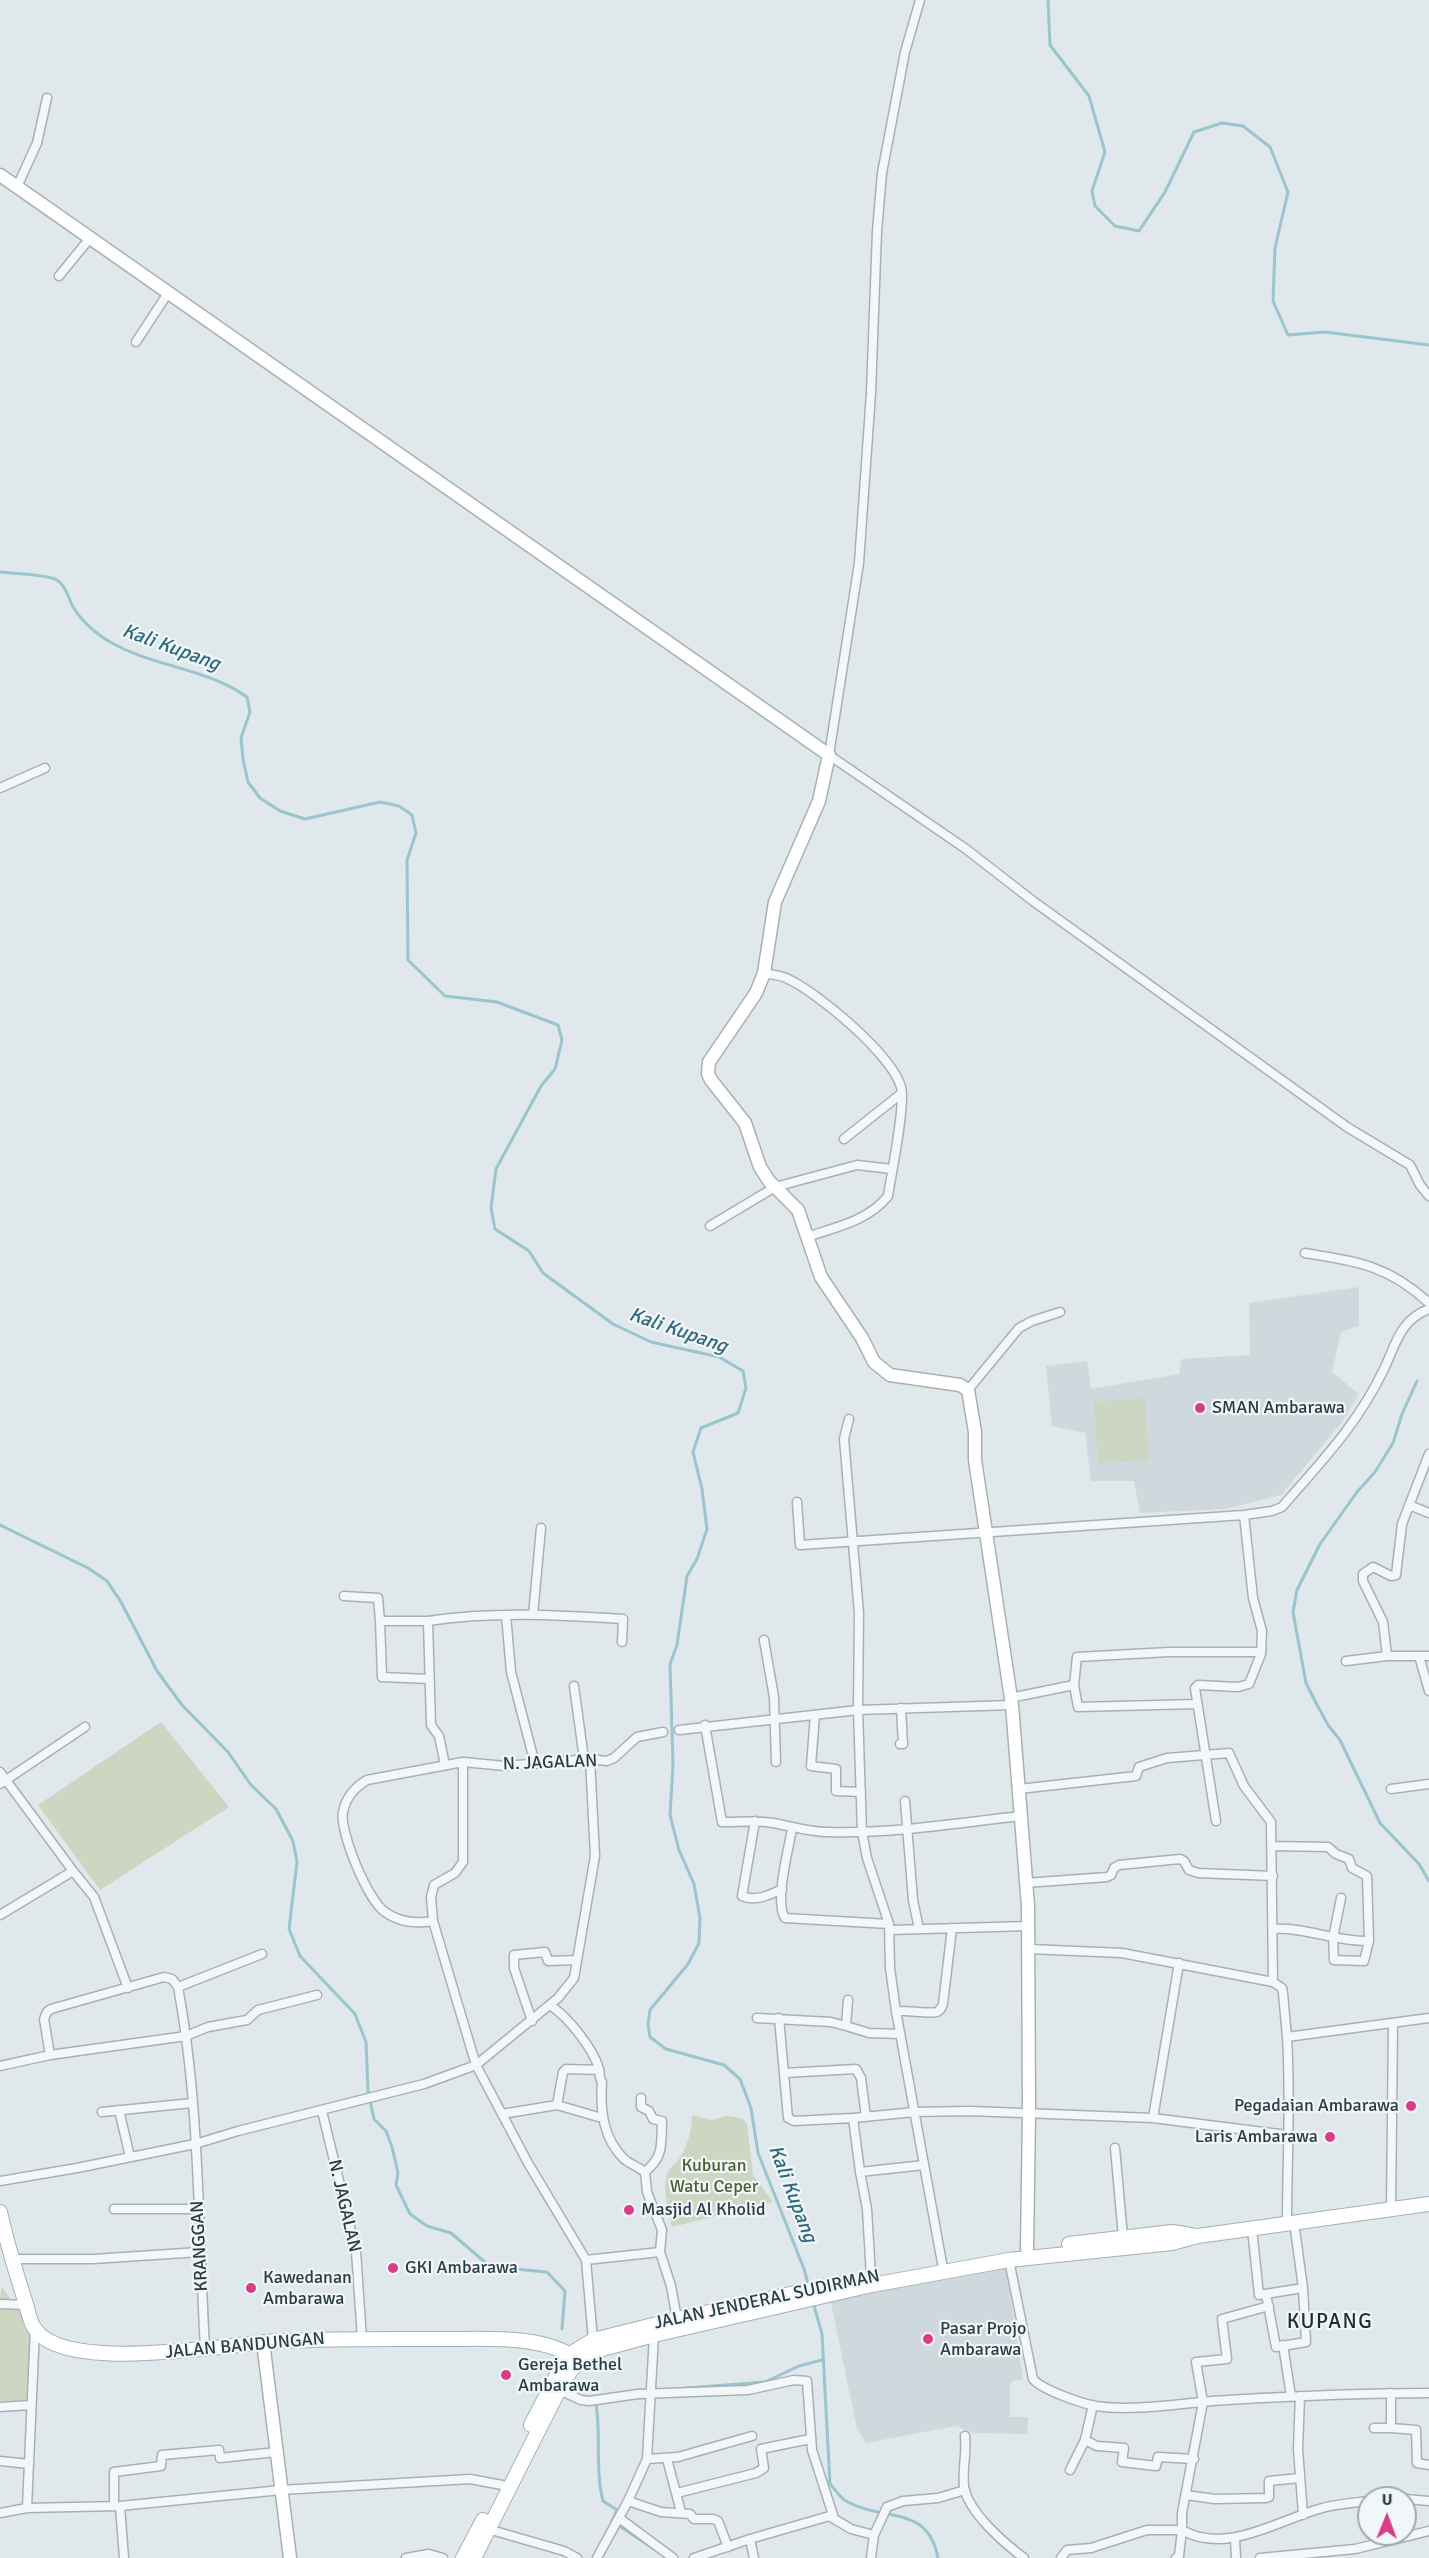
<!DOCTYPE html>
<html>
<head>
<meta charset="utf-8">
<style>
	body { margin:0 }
	#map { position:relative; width:1429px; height:2558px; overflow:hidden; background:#e1e8eb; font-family:Signika,sans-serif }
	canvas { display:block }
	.north { position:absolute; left:1357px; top:2486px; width:60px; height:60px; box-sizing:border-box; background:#f1f6f8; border:2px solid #a1acb0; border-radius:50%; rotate:1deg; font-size:16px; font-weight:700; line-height:24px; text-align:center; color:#283c44 }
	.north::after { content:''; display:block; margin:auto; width:21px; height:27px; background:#d93d88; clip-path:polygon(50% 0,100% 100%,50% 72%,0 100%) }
</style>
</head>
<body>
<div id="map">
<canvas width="1429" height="2558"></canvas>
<div class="north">U</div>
</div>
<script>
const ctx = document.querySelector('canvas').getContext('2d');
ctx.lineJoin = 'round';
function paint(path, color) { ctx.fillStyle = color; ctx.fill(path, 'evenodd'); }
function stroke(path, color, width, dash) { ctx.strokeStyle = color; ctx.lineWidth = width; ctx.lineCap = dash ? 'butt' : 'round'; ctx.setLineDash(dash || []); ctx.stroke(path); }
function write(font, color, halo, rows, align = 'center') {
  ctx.font = font + ' Signika,sans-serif'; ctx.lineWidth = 4.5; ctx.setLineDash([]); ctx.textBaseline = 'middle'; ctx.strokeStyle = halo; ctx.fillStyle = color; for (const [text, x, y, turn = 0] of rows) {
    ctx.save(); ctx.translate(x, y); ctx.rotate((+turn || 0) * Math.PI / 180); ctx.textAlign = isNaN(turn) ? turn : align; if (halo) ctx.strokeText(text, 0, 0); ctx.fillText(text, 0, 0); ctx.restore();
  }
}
const built = new Path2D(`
	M1359,1287V1326L1341,1332L1332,1372L1359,1394L1342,1422L1281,1495L1225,1509L1140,1513L1134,1481H1091L1085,1433L1052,1426L1046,1366L1087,1361L1091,1389L1179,1374L1182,1359L1250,1355L1249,1303Z
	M1006,2268L1023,2379L1013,2381L1010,2386V2417H1028L1027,2434L973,2433L956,2426L866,2443L857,2429L830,2298Z`);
const green = new Path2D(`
	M1145,1398L1149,1461L1098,1463L1094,1402Z
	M161,1722L229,1807L100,1890L38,1805Z
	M692,2115L711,2120L727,2116L742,2118L747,2124L753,2175L773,2202L672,2227C669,2210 662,2192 667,2175C670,2166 677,2163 681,2156C688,2145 692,2128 692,2115Z
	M2,2287L31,2329L28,2400L0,2402V2297Z`);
const stream = new Path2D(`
	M1048,0L1050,45L1089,96L1105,152L1092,191L1095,206L1115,226L1139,231L1165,192L1194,132L1222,123L1243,126L1270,147L1288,192L1275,248L1273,301L1288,335L1325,332L1429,345
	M0,572C15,574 41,574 55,579C65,584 68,596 72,605C80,620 97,635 112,643C155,667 206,668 247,697L250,712L241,738L243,759L248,782L260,798L280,811L305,819L380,802L399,806L412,815L416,833L407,860L408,960L445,996L497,1002L558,1025L562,1040L555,1069L541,1086L496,1169L491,1208L495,1229L529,1251L543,1273L613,1324L651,1342L719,1357L743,1371L746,1388L738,1413L701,1428L693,1452L702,1489L707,1529L697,1559L687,1576L677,1645L670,1664L673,1764L670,1815L679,1850L694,1884L700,1918L699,1943L688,1964L650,2010L648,2024L650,2037L666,2049L724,2065L740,2079L751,2108L758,2153L804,2269L809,2287
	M1417,1381L1402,1414L1393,1443L1375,1472L1357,1492L1320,1544L1297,1590L1293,1612L1306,1683L1315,1701L1328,1725L1340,1740L1380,1823L1419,1864L1429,1881
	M0,1525L88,1568L107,1581L121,1602L157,1671L182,1705L228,1752L251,1785L276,1809L293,1841L297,1862L289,1929L300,1956L355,2014L366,2042L368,2091L374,2119L386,2131L392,2147L398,2173L396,2185L410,2214L427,2226L451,2233L487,2264L503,2268L547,2272L565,2291L562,2329
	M813,2302L822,2334L830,2484C835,2489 840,2498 846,2501C883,2522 928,2504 938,2558
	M687,2388L765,2382L799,2366L822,2360
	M596,2403C601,2435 595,2470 603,2501L617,2510L612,2521L654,2549`);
const street = new Path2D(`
	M920,0L905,52L882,173L877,231L871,393L859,563L829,755L966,849L1033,901L1347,1127L1410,1165L1420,1185L1429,1196
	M17,187L37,143L47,98
	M59,276L90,238
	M136,342L168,293
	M0,788L45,768
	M764,973C772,975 780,975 786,978C818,992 892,1055 901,1087C906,1103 891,1176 888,1196C868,1221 836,1227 807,1237
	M844,1139L902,1093
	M710,1226L775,1187L857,1165L892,1169
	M1305,1253C1358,1262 1388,1265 1429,1303
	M968,1390L1019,1328L1032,1321L1060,1312
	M849,1419L844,1439L859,1613L858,1710L862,1832L867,1858L889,1924L890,1968L896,2011L942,2263
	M797,1502L800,1545L1244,1515L1272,1511L1282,1507C1321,1462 1358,1424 1384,1369C1396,1344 1400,1320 1429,1309
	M1409,1505L1429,1513
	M344,1596L378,1598L380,1621
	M506,1615L511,1672L535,1764
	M533,1615L541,1528
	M428,1621H380L382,1677L429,1679
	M764,1640L774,1697L776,1762
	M1387,1656L1383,1622L1363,1581V1574L1373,1567L1391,1576L1396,1575L1402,1524L1429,1454
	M1419,1656L1429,1691
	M1346,1661L1387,1656H1429
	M574,1686L584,1759
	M1010,1698L1074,1685
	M1197,1704L1078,1707L1074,1685L1077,1657L1169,1652H1261
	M815,1715L811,1766L836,1769V1791L861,1792
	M705,1725L722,1822C739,1822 756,1820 773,1823C791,1826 808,1832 827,1832C892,1834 957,1823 1021,1816
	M679,1730L858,1710L1012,1705
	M900,1744H903L901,1708
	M463,1762V1862L455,1873L434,1885L431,1897L433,1921L476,2065L528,2163L586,2260L593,2340
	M445,1765L439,1736L431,1725L428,1621C493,1611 558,1615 623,1619L622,1642
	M0,1772L73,1871L0,1915
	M0,1784L85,1727
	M1019,1789L1136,1776L1139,1767L1167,1758L1229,1753L1244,1786L1271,1822L1273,1982
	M1391,1789L1429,1784
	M905,1801L913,1900L919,1929
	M755,1821L742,1896C755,1902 770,1895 782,1889
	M1216,1821L1195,1688L1198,1685L1238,1687L1249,1684L1261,1654L1262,1631L1253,1598L1244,1515
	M792,1829C789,1848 774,1901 785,1918L889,1924
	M1272,1846L1328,1847L1336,1854L1349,1859L1352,1868L1367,1876L1369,1941C1336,1942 1306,1927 1274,1929
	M73,1871L94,1897L128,1988
	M1026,1883L1107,1877L1111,1875L1114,1868L1119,1865L1180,1859L1184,1861L1189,1870L1198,1873L1273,1876
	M1341,1898L1333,1938L1334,1960L1364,1961L1369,1941
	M433,1921C416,1924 400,1923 385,1912C368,1901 339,1831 343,1812C346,1797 355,1787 367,1780L463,1762L505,1766L590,1759L607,1761L614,1758L637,1737L663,1732
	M890,1930L1028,1926
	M1029,1949L1122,1953L1273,1982L1282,1988L1283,1993L1287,2037
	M1179,1963L1153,2118L1287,2135
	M550,2005C568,2017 593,2048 599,2069C601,2075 598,2077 602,2082C600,2111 603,2138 624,2159C630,2164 638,2167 645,2172L647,2192L662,2230L660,2252L671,2286L677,2319
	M896,2011C904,2010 932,2014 937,2012C941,2010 942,2007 943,2004L952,1928
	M757,2018L831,2022L846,2026L848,2000
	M779,2018L788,2118L794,2121L853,2118
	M532,2021L514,1968V1955L545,1952L548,1961L577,1960
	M846,2026L869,2033L900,2034
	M50,2055L44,2019L47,2012L51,2009L164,1977L172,1979L178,1987
	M0,2066L50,2055L186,2036L208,2027L247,2020L258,2010L317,1995
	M784,2073L856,2069L861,2078L866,2117
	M641,2098V2107L649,2111L653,2119L662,2121C661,2145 664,2156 645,2172
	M557,2105L563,2072L566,2069L599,2070
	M119,2110L130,2157
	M322,2111L356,2251L362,2339
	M102,2112L192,2103
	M502,2114L557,2105L602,2118
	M1115,2148L1123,2237
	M860,2172L924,2165
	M0,2181L77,2168L195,2144L238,2131L424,2084L476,2065L558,1998L574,1978L595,1856L590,1759
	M114,2209H198
	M1391,2210L1393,2023
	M1287,2223C1287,2161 1291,2099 1287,2037L1429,2018
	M1252,2229L1259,2295L1303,2288
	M11,2259H93L200,2252
	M586,2260L660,2252
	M1009,2260L1033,2379C1042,2390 1081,2403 1095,2406C1138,2412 1185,2402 1228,2400C1295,2396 1362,2393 1429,2393
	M871,2277L867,2209L860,2172L853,2118L915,2112L970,2111L1153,2118
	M1266,2294L1276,2347L1306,2342L1303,2288L1294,2222
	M0,2304L26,2305
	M1269,2306L1222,2319L1227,2359L1196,2362L1203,2402L1182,2513V2530C1225,2555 1277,2521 1319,2509C1335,2504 1352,2503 1369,2501
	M35,2329L27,2508L120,2506L281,2490L470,2479L502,2485
	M1283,2345L1291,2396
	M205,2348C198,2228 200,2105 178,1987L262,1954
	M559,2390L581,2400L589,2401L638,2394L748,2390L794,2380L807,2381L812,2450L833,2515L750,2539L694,2558
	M1391,2393V2428L1416,2430L1417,2463L1429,2465
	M1300,2396L1298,2449L1303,2515
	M0,2407L31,2405
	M1374,2428H1391
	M965,2436C967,2453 962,2470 964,2487C969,2513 1004,2543 1024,2558
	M1085,2440L1097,2446L1124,2448L1122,2462L1156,2466L1158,2457L1194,2459
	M647,2459L678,2457L752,2436
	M667,2459L681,2512
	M0,2461L29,2464
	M1070,2470L1085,2440L1093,2405
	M677,2493L756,2473L764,2468L761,2449L810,2439
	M1186,2495L1215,2499L1266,2498L1269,2497V2481L1300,2478
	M1394,2498L1429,2501
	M628,2501L661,2512L690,2514L694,2519H713L718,2521L728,2547
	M114,2506V2472L161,2466L162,2455L219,2450L220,2458L276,2452
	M120,2506L124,2558
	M0,2513L27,2508
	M831,2517L851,2529L874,2535
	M619,2518L673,2558
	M488,2529L564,2551L577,2558
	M1235,2538L1236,2558
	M750,2539L754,2558
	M406,2558L429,2554L443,2558
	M597,2558L628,2501L647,2459L654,2335
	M871,2558L874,2535L887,2507L903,2501L938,2498L965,2490
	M1061,2558L1067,2550L1091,2548L1147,2530H1182L1179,2556L1176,2558
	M1260,2558L1355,2549L1429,2531`);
const secondary = new Path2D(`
	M0,175L829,755L819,801L775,902L764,973L756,993L709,1062L708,1074L711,1080L745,1123L760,1167L769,1181L798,1210L821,1277L862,1338L874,1362L890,1375L960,1385L968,1390L975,1432V1460L1012,1705L1028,1906L1029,2113L1027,2249
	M263,2342L290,2558`);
const primary = new Path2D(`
	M0,2212C7,2243 16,2273 26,2304C28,2311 30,2323 35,2329C66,2375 231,2343 282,2341C338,2338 394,2339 450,2339C488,2339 547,2335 577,2360
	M1069,2244L1172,2232L1196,2236
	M531,2425L563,2363L570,2354L593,2340L677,2319L840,2283
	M463,2558L483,2520
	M474,2558L565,2378L579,2361L595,2351L654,2335L872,2285L1009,2260L1172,2243L1198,2236L1429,2204`);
const markers = [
	[1200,1408,6,"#d93d88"],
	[1411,2106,6,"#d93d88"],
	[1330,2137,6,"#d93d88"],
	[629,2210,6,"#d93d88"],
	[393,2268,6,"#d93d88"],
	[251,2288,6,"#d93d88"],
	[928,2339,6,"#d93d88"],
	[506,2375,6,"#d93d88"]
];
const poiNames = [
	["SMAN Ambarawa",1212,1408],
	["Pegadaian Ambarawa",1399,2106,"right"],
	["Laris Ambarawa",1318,2137,"right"],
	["Masjid Al Kholid",641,2210],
	["GKI Ambarawa",405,2268],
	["Kawedanan",263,2278],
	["Ambarawa",263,2299],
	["Pasar Projo",940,2329],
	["Ambarawa",940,2350],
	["Gereja Bethel",518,2365],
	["Ambarawa",518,2386]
];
const streetNames = [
	["N. JAGALAN",550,1763,-2],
	["N. JAGALAN",344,2206,77],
	["KRANGGAN",200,2246,-93],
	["JALAN JENDERAL SUDIRMAN",767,2300,-12],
	["JALAN BANDUNGAN",245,2346,-5]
];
const parkNames = [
	["Kuburan",714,2166],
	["Watu Ceper",714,2187]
];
const waterNames = [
	["Kali Kupang",171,648,20],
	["Kali Kupang",678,1331,19],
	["Kali Kupang",792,2194,69]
];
const quarterNames = [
	["KUPANG",1330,2322]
];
paint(built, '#cfd8dd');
paint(green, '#cdd6c2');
stroke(stream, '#9ac4ce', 3);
stroke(street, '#a6b1b6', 11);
stroke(secondary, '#a6b1b6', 15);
stroke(primary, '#a0b1b8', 16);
stroke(street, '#f4f7f9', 8);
stroke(secondary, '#fff', 12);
stroke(primary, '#fff', 14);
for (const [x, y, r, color] of markers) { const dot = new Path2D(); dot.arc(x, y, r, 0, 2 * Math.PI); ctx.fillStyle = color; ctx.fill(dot); stroke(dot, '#f1f6f8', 2); }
write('18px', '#283c44', '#f1f6f8', poiNames, 'left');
write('18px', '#283c44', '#f1f6f8', streetNames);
write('18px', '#4b6134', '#f1f6f8', parkNames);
write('italic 20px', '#2f6a7c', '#f1f6f8', waterNames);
ctx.letterSpacing = '1.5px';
write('21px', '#1a2c35', '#f1f6f8', quarterNames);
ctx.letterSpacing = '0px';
</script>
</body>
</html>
